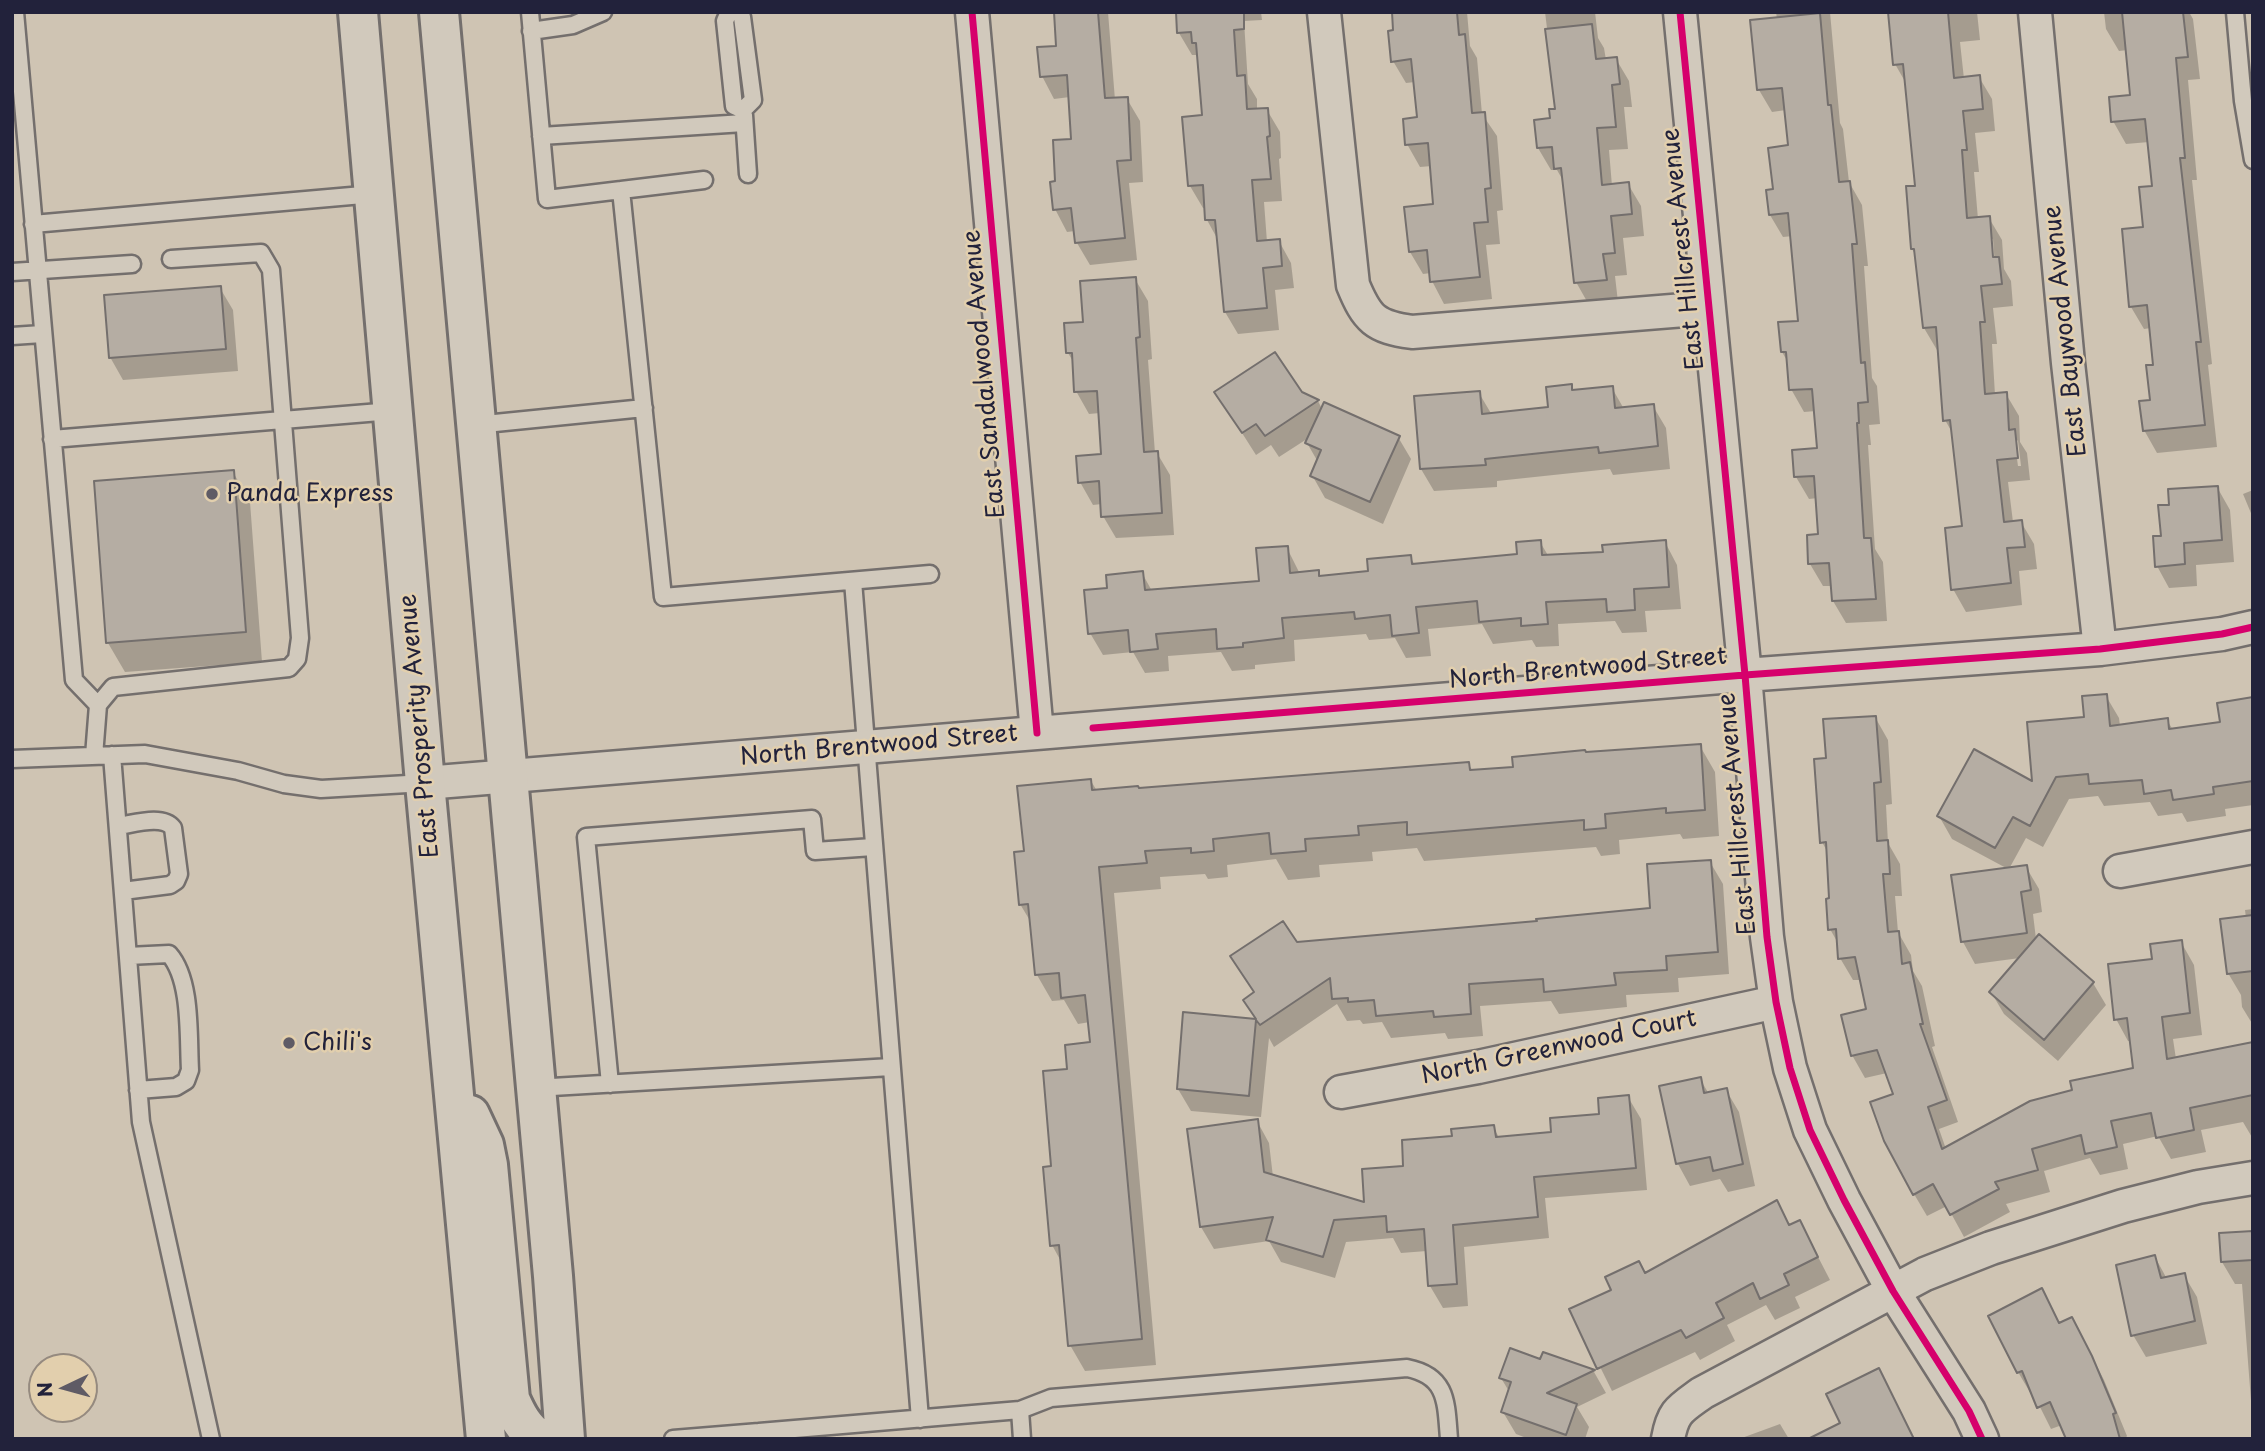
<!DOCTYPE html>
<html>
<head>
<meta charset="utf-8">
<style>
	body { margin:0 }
	#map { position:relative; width:2265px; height:1451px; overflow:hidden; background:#cfc4b3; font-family:"Playpen Sans",sans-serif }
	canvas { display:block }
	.frame { position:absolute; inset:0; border:14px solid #22223b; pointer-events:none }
	.north { position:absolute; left:28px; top:1353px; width:70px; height:70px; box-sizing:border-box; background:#e2cfad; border:2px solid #958a7f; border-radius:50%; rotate:265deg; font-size:19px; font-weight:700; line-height:28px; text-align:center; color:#22223b }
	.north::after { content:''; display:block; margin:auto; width:24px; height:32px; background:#5f5b65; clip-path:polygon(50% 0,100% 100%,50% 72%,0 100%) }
</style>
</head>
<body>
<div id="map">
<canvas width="2265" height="1451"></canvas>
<div class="frame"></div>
<div class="north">N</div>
</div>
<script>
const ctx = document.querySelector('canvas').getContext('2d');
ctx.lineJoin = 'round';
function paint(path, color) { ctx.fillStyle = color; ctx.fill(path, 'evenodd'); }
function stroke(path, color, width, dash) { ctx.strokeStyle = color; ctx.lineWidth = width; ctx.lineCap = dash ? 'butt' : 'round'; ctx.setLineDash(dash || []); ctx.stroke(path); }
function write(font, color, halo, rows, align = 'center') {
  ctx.font = font + ' "Playpen Sans",sans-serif'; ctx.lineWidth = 5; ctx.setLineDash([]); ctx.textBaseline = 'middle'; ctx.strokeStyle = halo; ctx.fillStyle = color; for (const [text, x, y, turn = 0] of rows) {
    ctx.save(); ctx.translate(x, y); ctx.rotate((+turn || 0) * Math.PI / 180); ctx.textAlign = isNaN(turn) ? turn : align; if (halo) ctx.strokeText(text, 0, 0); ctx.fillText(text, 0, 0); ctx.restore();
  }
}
const shadow = new Path2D(`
	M1055,12H1108L1115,100L1127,99L1140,121L1143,182L1129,183L1137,260L1090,265L1077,243L1075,231L1067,232L1055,209L1056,183L1073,141L1070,97L1054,99L1042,76L1058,48Z
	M1177,12H1261L1262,20L1244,21L1248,84L1257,99V110H1267L1280,132L1281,158L1279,159L1282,201L1264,202L1267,242L1279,241L1291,263L1294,288L1275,290L1279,330L1238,334L1225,312L1218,240L1207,220L1206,208H1203L1190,186L1204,117L1199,55H1192L1179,33Z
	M1393,12H1467L1470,46L1477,58L1482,114L1497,136L1503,210L1497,211L1500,244L1486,245L1492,299L1444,304L1432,281L1431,273L1423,274L1410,252L1406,209L1435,206L1432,166L1420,167L1407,144L1419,119L1415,82L1406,83L1393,61Z
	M1545,12H1595L1598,38L1604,48L1606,60L1616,59L1629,81L1632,107H1624L1628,149L1609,150L1612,186L1628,184L1641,206L1644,236L1623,238L1627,275L1615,276L1618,302L1589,305L1576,282L1565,184L1557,170H1551L1538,148L1557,110Z
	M1776,12H1830L1840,123L1843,129L1849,182L1862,205L1868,266H1864L1872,378L1877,386L1880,424L1869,425L1871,445H1868L1875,549L1883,562L1887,621L1846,623L1833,601L1832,586H1823L1810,564L1809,536H1820L1818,498L1809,499L1796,477L1819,450L1816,411L1804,412L1791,389L1789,364L1782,352L1800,322L1793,236L1783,237L1770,215L1775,191L1790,147L1786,110L1772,112L1759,90L1777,19Z
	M1889,12H1977L1980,40L1960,42L1964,79L1979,77L1992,99L1995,131L1975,133L1979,172H1974L1978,219L1989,218L2002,240L2004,269L2011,281L2013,306L1993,308L1997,344H1992L1995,395L2006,394L2019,416L2020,442L2027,453L2030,480L2008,482L2013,522H2021L2034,544L2037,569L2019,571L2022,605L1966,612L1953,589L1963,528L1953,434L1945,420L1940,350H1937L1924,328L1917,257L1912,249L1916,188L1907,85L1895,64ZM1990,239H1993L1995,266H1992ZM2014,437L2018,441L2021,466H2018Z
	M2104,12H2189L2193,19L2200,79L2188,80L2197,180H2192L2212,364L2208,365L2217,447L2157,453L2144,430L2152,401L2154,366L2151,328L2144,329L2131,307L2154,188L2149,142L2126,144L2113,121L2132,96L2128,50L2119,51L2106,29Z
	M1135,279L1148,301L1152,359L1148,360L1155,453H1157L1170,475L1174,535L1116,538L1103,516L1102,504L1093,505L1080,482L1103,456L1100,413L1089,414L1076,391L1074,363L1068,353L1085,323Z
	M220,288L233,310L238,371L123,380L110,357Z
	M1571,386L1574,392L1612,388L1624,409L1653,406L1666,428L1670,469L1613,475L1610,469L1497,481V487L1434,491L1421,469L1479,393L1492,415L1550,409Z
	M1216,392L1300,393L1318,401L1322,409L1398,437L1411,459L1383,524L1325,498L1312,475L1318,462L1307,443L1310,437L1279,457L1271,445L1256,455Z
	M233,472L250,502L262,662L125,672L108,643Z
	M2217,487L2230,510L2234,562L2196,565L2197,586L2169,588L2157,566L2171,506Z
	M2253,490V518L2243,494Z
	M1540,542L1549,557L1605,553L1665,542L1677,565L1681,609L1645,611L1647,632L1622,633L1615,621L1558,624L1559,646L1536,647L1532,640L1493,644L1482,624L1428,629L1431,656L1406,658L1395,638L1369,640L1366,634L1294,640L1295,661L1255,665V669L1232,671L1221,652L1168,656L1169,671L1145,673L1133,652L1103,655L1090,633L1109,590L1142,573L1152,591L1261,583L1287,548L1300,574L1318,572L1321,578L1370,572L1410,557L1415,565L1519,556Z
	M2106,696L2119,718L2120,726L2167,720L2173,730L2222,723L2253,699V805L2225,809L2226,816L2187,822L2182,813L2158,816L2150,802L2104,806L2098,796L2069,799L2043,847L2026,838L2009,869L2026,867L2039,889L2042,912L2033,914L2036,939L2093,983L2106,1005L2058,1061L2004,1014L1991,992L2020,958L1975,964L1963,942L1953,877L2008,869L1952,839L1939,816L2034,784Z
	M1875,717L1888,740L1892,804L1886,805L1888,843L1900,864L1902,896H1895L1898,932L1911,955L1913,971L1922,986L1935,1046L1932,1047L1958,1122L1939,1129L1946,1149L2074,1091L2135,1069L2132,1041H2128L2116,1019L2154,960L2181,942L2194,965L2202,1035L2173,1039L2176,1059L2253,1044V1139L2243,1122L2201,1130L2206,1152L2171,1159L2158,1136L2123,1144L2128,1169L2100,1175L2090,1158L2044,1171L2050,1192L2006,1204L2010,1212L1964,1237L1947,1206L1927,1216L1914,1194L1895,1095L1887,1073L1865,1078L1852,1055L1869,1011L1862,980H1853L1840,958L1839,945L1830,929L1831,900L1828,853L1822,842L1828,759Z
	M1700,746L1715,772L1719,836L1683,839L1680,834L1619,840L1620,854L1601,856L1596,847L1424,861L1417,848L1372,852L1373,861L1319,865L1320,877L1288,880L1276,859L1227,865L1228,877L1208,879L1205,874L1160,877L1161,889L1114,893L1156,1365L1085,1371L1070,1345L1063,1265L1052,1245L1053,1168L1069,1070L1092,1044L1090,1022L1078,1024L1064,1000L1052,1001L1037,975L1032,924L1020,904L1026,852L1091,781L1097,791L1139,790L1468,764L1473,771L1515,768L1586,753Z
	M1710,862L1723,884L1729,974L1678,978L1679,992L1626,995L1627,1007L1559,1014L1551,1001L1480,1006L1483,1036L1448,1039L1445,1033L1391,1038L1382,1022L1363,1024L1360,1020L1347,1021L1337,1004L1274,1047L1269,1038L1261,1117L1191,1111L1178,1089L1185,1014L1257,1020L1245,1000L1255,993L1296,944L1539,923L1652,910Z
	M2253,909V1025L2242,1007L2241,995L2228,973L2246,918L2245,910Z
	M1700,1079L1709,1094L1726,1090L1739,1112L1755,1186L1728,1192L1720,1179L1690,1186L1678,1164Z
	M1628,1097L1641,1119L1647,1190L1545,1198L1549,1238L1464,1247L1468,1306L1443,1308L1430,1286L1427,1251L1401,1253L1393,1238L1346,1242L1335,1278L1281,1262L1269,1241L1214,1249L1201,1227L1257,1121L1269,1143L1273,1177L1366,1205L1405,1168L1454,1138L1493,1127L1500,1139L1553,1133L1601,1115Z
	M1777,1203L1790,1226L1800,1222L1830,1280L1795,1297L1800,1308L1775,1320L1766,1305L1727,1325L1735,1341L1700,1360L1695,1352L1612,1391L1572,1310L1645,1274Z
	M2253,1232V1427L2242,1284H2235L2222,1262Z
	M2155,1257L2167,1279L2184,1275L2197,1297L2207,1344L2146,1357L2133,1335Z
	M2042,1291L2060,1324L2084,1341L2104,1380L2127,1436L2125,1439H2068L2062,1425L2051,1429L2033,1393L2031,1394L2018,1372Z
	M1544,1354L1594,1372L1606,1393L1577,1407L1589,1427L1585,1439H1529L1516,1434L1503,1412L1510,1393L1501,1378L1541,1361Z
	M1780,1424L1789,1439H1739Z`);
const building = new Path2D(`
	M1054,12H1098L1105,98L1128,97L1131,160L1117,161L1125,238L1075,243L1071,208L1053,210L1050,182L1055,181L1053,140L1071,139L1067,75L1040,77L1037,47L1056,46Z
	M1176,12H1244V29L1234,30L1237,76L1245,75L1247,109L1268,108L1270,136L1267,137L1271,179L1252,180L1257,241L1280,239L1282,266L1263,268L1267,308L1224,312L1215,220H1205L1203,185L1188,186L1182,117L1202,115L1196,43H1192L1191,32L1177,33Z
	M1392,12H1457L1459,35L1465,34L1472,113L1485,112L1491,188L1485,189L1488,222L1474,223L1480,277L1430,282L1427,250L1409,252L1404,207L1433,204L1428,143L1405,145L1403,119L1417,117L1411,59L1391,62L1388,31L1393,30Z
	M1888,12H1948L1954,78L1980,75L1983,109L1963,111L1967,150H1962L1967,218L1990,216L1993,257H1999L2002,284L1981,286L1985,322H1980L1985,394L2007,392L2009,430L2015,429L2018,458L1997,460L2004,522L2022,520L2025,547L2007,548L2011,583L1951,590L1945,528L1962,526L1950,420L1943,421L1936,327L1923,328L1914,249H1911L1906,186H1915L1903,64L1893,65Z
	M2122,12H2183L2188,57L2176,58L2185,158H2180L2201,342H2196L2205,425L2143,431L2139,401L2150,400L2146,365H2153L2147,305L2129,307L2122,229L2143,227L2139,187L2152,186L2145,119L2111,122L2109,97L2130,95Z
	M1820,13L1828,105H1831L1839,182L1850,181L1857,244H1852L1861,363L1865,362L1868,402L1858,403L1859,423H1857L1864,538H1871L1876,599L1832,601L1829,563L1808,564L1807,535L1818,534L1814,476L1794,477L1792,450L1817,448L1812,389L1789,390L1786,352H1781L1778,322L1798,321L1788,213L1769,215L1766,190L1773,189L1768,148L1788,145L1782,88L1757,90L1750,20Z
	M1592,24L1596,59L1617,57L1620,84L1612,85L1616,127L1597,128L1602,185L1629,182L1632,214L1611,216L1615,253L1603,254L1607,280L1574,283L1561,168L1554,169L1552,147L1537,148L1534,120L1550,118L1549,109H1555L1545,29Z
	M1136,277L1140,337L1136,338L1144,452L1158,451L1162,513L1101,517L1099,481L1078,483L1076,456L1101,454L1097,391L1074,392L1072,353H1066L1064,323L1083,322L1080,281Z
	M221,286L226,349L109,358L104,295Z
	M1275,352L1302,392L1319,400L1265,436L1256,424L1242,433L1214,392Z
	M1572,384V390L1613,386L1615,408L1654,404L1658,446L1599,453L1598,447L1485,459L1486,465L1420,469L1414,396L1480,391L1482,414L1548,407L1546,387Z
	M1324,402L1400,436L1370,502L1310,476L1321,450L1305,443Z
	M234,470L246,632L106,643L94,481Z
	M2218,486L2222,540L2184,543L2185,564L2155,567L2153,536H2161L2158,505H2169L2168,489Z
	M1541,540L1542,555L1603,552L1602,545L1666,540L1669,587L1634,589L1635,610L1607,612L1606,599L1546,602L1548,624L1521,626V618L1479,622L1477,601L1416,607L1419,633L1392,636L1390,615L1355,619L1354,612L1282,618L1284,638L1243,643V647L1217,649L1216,629L1156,634L1158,649L1130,652L1128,630L1088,634L1084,590L1107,588L1106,575L1143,571L1145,590L1259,581L1256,548L1288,546L1290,573L1319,570V576L1368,571L1367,559L1411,555L1412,564L1517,554L1516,542Z
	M2107,694L2110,726L2168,718L2169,729L2220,722L2217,703L2253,697V781L2213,787L2214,794L2173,800L2171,790L2144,794L2142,780L2089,784L2088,774L2056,777L2030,826L2013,817L1995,848L1937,816L1974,749L2032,781L2027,722L2084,717L2082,696Z
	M1876,716L1881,782L1874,783L1877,841L1888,840L1890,874H1883L1888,932L1899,931L1902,964L1910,962L1923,1024H1920L1947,1100L1928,1107L1942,1149L2030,1101L2072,1090L2070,1081L2133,1068L2127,1018L2114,1020L2108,964L2152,959L2150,944L2182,940L2190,1013L2162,1017L2167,1059L2253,1042V1095L2190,1108L2194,1130L2156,1138L2151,1113L2111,1121L2117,1147L2085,1154L2081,1135L2032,1149L2038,1170L1995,1182L1999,1189L1950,1215L1933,1184L1913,1195L1884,1141L1870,1102L1893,1094L1877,1050L1851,1056L1841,1015L1866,1009L1855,957L1838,959L1836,929L1828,930L1826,899L1829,898L1826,842L1820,843L1814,759L1826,758L1823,719Z
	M1701,744L1705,810L1666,813V808L1605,814L1606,828L1584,830V820L1407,835V822L1358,826L1359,835L1305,839L1306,851L1271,854L1269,833L1213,839L1214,851L1191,853V848L1145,851L1147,863L1099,867L1142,1339L1068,1346L1059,1245L1050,1246L1043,1167L1051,1166L1043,1071L1067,1069L1065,1045L1090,1042L1085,995L1061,998L1059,973L1035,975L1028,904L1019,905L1014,852L1024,851L1017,786L1091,779L1092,790L1138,786L1139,788L1469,762L1470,770L1513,767L1512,757L1585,750L1586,752Z
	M1711,860L1718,952L1666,956L1667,970L1614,973L1616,985L1544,992L1543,979L1469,984L1471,1014L1434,1017L1433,1011L1376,1016L1374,1000L1348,1002V998L1332,999L1330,978L1260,1025L1256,1020L1249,1096L1177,1089L1183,1012L1256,1019L1243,1000L1254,992L1230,956L1283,921L1297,942L1537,921L1536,919L1650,908L1647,864Z
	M2027,865L2031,890L2021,892L2027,933L1961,942L1951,875Z
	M2253,915V971L2227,974L2220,919Z
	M2039,934L2094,982L2044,1040L1989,992Z
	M1701,1077L1704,1093L1727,1088L1743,1164L1713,1171L1710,1157L1676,1164L1659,1086Z
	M1629,1095L1636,1168L1534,1177L1538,1217L1453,1225L1457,1284L1428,1286L1424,1229L1387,1232L1386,1216L1334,1220L1323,1257L1266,1240L1273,1217L1200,1227L1187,1129L1258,1119L1264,1172L1364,1202L1362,1169L1403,1166L1402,1140L1452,1136L1451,1129L1494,1125L1496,1137L1551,1132L1550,1118L1599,1114L1598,1098Z
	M1777,1200L1789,1225L1800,1220L1818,1257L1784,1274L1789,1285L1760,1299L1753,1283L1716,1303L1724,1318L1686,1338L1681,1330L1597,1369L1569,1309L1611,1290L1605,1277L1639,1261L1645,1273Z
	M2253,1231V1260L2221,1262L2219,1233Z
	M2155,1255L2161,1278L2185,1273L2195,1321L2131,1336L2116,1265Z
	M2042,1288L2059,1323L2072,1317L2092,1356L2116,1413L2113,1414L2120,1439H2066L2050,1402L2037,1408L2022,1371L2017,1373L1988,1316Z
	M1510,1348L1540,1359L1543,1352L1595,1370L1547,1393L1577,1404L1566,1435L1501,1412L1511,1382L1499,1378Z
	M1879,1368L1914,1439H1808L1840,1423L1826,1394Z`);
const lane = new Path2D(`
	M15,12L74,680L98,705
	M530,12L547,199L704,180
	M729,12L725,21L734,106L743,110
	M738,12L742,17L753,100L743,110
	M2235,12L2243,101L2253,160
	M531,31L573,25L603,12
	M744,115L748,174
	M541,136L744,123
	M621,190L663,597L930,574
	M33,224L374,194
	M12,272L132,264
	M12,336L42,334
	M475,425L644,408
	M52,439L392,411
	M853,581L920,1419
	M112,755L141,1122L211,1439
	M94,756L98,705L113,687L289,668L297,659L300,638L271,270L261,253L171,259
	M12,759L145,754L238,771L284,784L321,789L425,783
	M118,826C133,824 163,814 173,828L179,874L176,881L170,885L123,891
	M128,956L169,954C192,980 188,1036 190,1070L186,1081L176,1087L138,1090
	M610,1084L586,837L812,819L815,851L873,847
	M535,1088L891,1067
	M1020,1410L1022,1439
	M759,1432L1020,1410L1051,1398L1407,1368C1448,1376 1446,1403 1449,1439
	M673,1439L759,1432L760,1439`);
const street = new Path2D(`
	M972,12L1037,733
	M1324,12L1353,285C1367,319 1375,327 1412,332L1709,308
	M1680,12L1745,675L1767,937L1776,1002L1790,1068L1810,1130L1844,1200L1893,1291L1969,1411L1982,1439
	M2035,12L2068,363L2100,649
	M425,783L1745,675L2100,649L2222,634L2253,627
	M2120,871L2253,847
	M1341,1092L1478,1067L1776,1002
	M1668,1439C1673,1411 1680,1409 1702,1393L1925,1274L1991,1248L2123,1206L2198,1187L2253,1178`);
const secondary = new Path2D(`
	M358,12L425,783L486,1439
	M439,12L553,1276L565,1439
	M470,1115L484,1145L488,1165L510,1399C517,1415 524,1429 539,1439`);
const cycleway = new Path2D(`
	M972,12L1037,733
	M1680,12L1745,675L1767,937L1776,1002L1790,1068L1810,1130L1844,1200L1893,1291L1969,1411L1982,1439
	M1093,728L1745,675L2100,649L2222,634L2253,627`);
const markers = [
	[212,494,7,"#5f5b65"],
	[289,1043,7,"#5f5b65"]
];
const streetNames = [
	["East Hillcrest Avenue",1684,249,-96],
	["East Baywood Avenue",2066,331,-96],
	["East Sandalwood Avenue",985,374,-95],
	["North Brentwood Street",1588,669,-5],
	["East Prosperity Avenue",420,726,-95],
	["North Brentwood Street",879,746,-5],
	["East Hillcrest Avenue",1738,814,-95],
	["North Greenwood Court",1559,1048,-12]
];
const poiNames = [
	["Panda Express",226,494],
	["Chili's",303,1043]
];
paint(shadow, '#0003');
paint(building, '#b5ada3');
stroke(building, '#746f6d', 2);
stroke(lane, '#746f6d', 21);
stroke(street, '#746f6d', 37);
stroke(secondary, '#746f6d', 44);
stroke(lane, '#d1c9bc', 16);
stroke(street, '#d1c9bc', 32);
stroke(secondary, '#d1c9bc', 38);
stroke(cycleway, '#d6006c', 7);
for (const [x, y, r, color] of markers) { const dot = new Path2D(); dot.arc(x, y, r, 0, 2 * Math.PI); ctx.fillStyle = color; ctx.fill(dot); stroke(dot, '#e2cfad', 2.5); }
write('24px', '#22223b', '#e2cfad', streetNames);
write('24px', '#22223b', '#e2cfad', poiNames, 'left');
</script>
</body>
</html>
